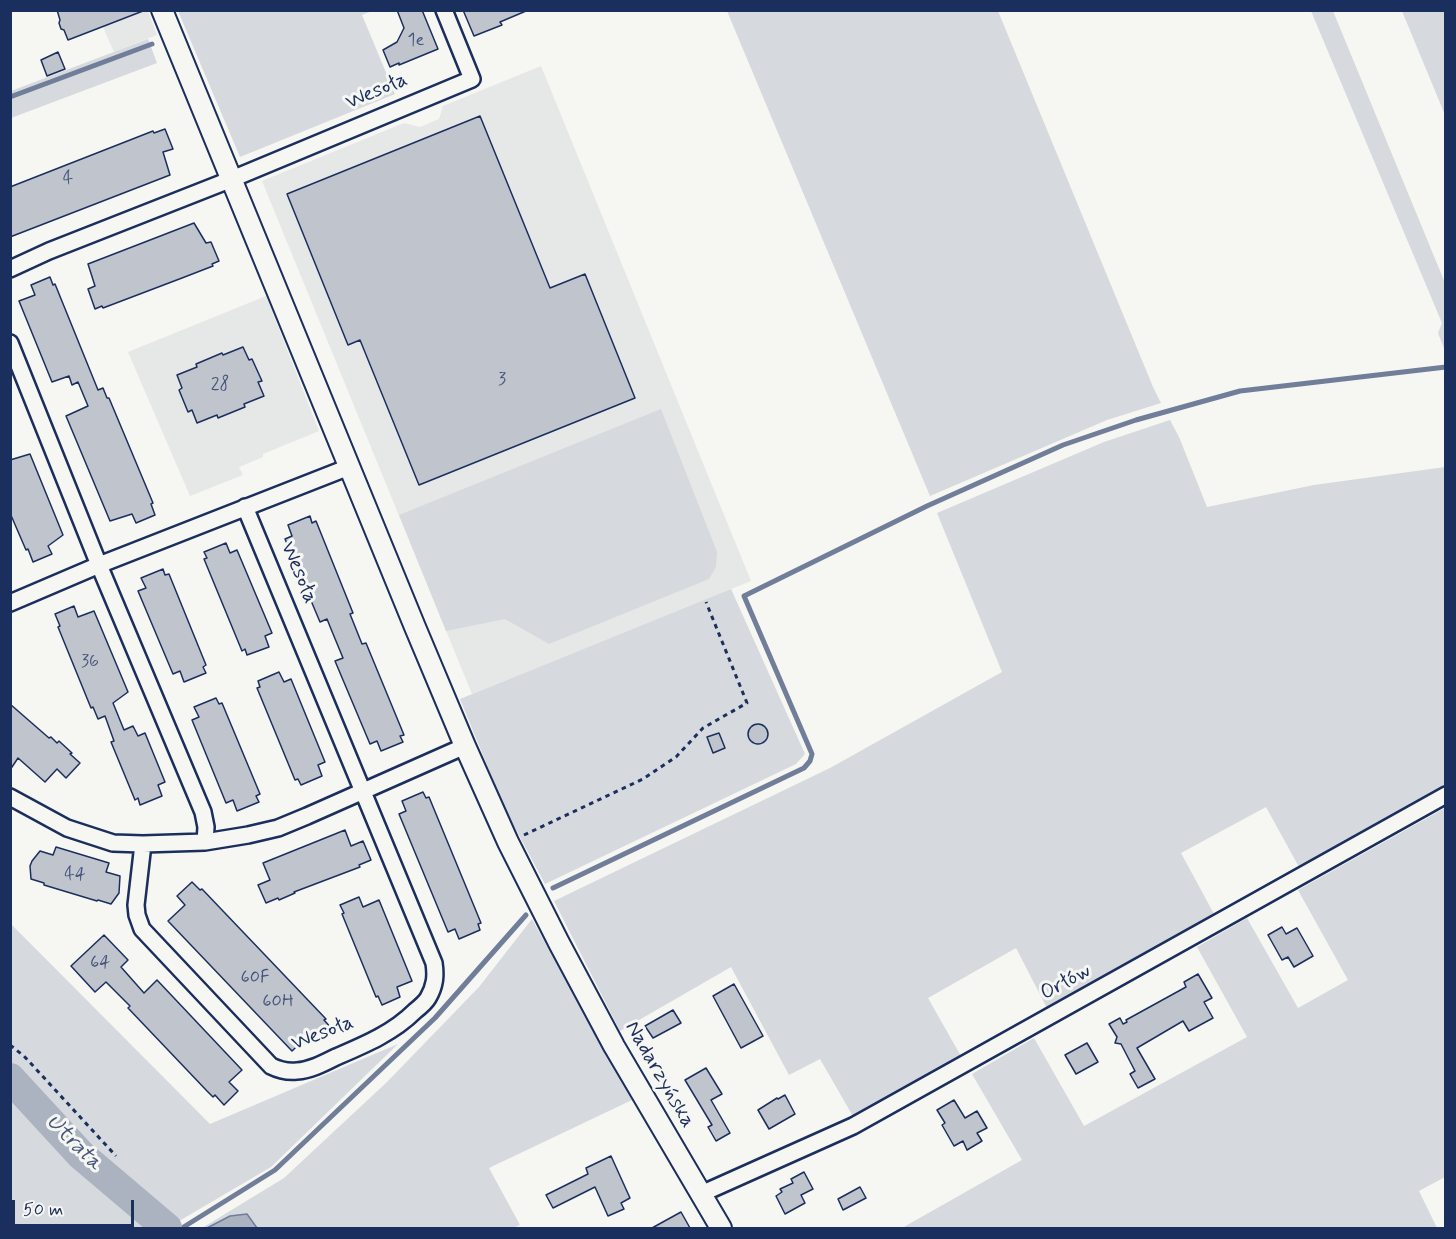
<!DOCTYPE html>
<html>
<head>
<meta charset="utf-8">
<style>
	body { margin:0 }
	#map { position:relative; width:1456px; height:1239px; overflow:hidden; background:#f6f6f2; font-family:Mynerve,sans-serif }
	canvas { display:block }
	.frame { position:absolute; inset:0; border:12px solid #1b2f5e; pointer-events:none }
	.scale { position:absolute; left:12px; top:1200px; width:122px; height:27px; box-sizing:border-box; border:3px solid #1b2f5e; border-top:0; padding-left:8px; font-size:18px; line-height:21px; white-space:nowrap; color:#1b2f5e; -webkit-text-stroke:4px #f6f6f2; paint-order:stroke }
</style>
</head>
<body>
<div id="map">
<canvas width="1456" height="1239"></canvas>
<div class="frame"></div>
<div class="scale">50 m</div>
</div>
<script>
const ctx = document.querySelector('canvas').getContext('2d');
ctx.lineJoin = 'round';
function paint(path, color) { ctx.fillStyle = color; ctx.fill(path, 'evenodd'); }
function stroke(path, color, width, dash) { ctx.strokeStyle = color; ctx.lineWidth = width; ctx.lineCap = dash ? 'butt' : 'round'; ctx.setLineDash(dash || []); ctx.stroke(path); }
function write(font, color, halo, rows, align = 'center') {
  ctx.font = font + ' Mynerve,sans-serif'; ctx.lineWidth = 6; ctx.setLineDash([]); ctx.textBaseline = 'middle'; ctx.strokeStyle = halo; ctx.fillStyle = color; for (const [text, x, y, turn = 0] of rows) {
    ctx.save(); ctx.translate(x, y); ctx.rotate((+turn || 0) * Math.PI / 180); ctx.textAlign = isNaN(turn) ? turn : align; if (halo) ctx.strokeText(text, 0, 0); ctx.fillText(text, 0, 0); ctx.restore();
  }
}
const built = new Path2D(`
	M96,11H148L157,35L114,52Z
	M541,66L751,581L472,694L262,181L404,123L420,127L439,119L443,106Z
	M266,296L319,431L263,454V457L239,467L243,475L190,496L128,352Z`);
const green = new Path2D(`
	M178,11H372L362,15L395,94L240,157Z
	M727,11H998L1153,387L1161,403L1107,420L930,496Z
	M1311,11H1333L1445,283V351L1438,333L1442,323Z
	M1402,11H1445V115Z
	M148,39L157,63L11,118V91Z
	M661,409L717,552L716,567L709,579L549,644L505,619L446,631L399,515Z
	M1170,420L1179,437L1207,507L1314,485L1445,467V785L1299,867L1266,807L1181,853L1214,914L1048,1010L1016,948L928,998L962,1058L854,1118L820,1059L789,1075L731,967L620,1031L554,901L830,768L1002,672L937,513L1104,442Z
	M731,589L805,754L796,764L545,884L505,809L460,699Z
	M1445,808V1177L1419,1191L1437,1228H902L1022,1160L972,1074L1034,1038L1084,1126L1247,1037L1197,947L1247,918L1298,1008L1348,980L1298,890Z
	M532,919L632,1100L489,1168L520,1225L513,1228H202L284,1178L387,1082L479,987Z
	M10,923L210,1124L398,1044L271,1167L174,1224L178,1228H11Z`);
const water = new Path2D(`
	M247,1214L257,1228H207L230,1216Z`);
const stream = new Path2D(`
	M10,97L152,44
	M553,888L804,768L810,761L812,754L744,596L927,506L1063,445L1136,420L1240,391L1446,367
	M182,1228L275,1170L435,1018L526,915`);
const river = new Path2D(`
	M10,1078L81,1155L167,1228`);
const building = new Path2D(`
	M57,10H142L143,11L68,40L64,30L61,29L59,23L60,20Z
	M397,10H422L438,49L399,65V63L390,67L383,50L397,42L404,28Z
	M463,10H526V11L500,22L502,25L474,36Z
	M58,52L65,69L47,76L41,60Z
	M480,116L550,288L585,274L635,398L419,485L360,340L348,345L287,194Z
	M165,129L173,149L163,152L170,175L10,237V187L153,131L154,133Z
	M194,223L206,243L211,242L219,261L212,264L213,266L182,278L103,308L102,306L95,309L88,289L95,286L88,264Z
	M50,277L53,285L55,284L98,390L103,388L107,398H109L153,503L151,504L155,515L136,523L132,514L110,521L66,416L88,406L78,382L72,385L69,376L52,382L19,301L35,295L31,285Z
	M243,347L249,360L252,359L262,381L258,382L264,396L244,404L245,407L218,418L217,415L197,423L192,410L188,412L179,390L182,388L177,375L197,367L196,364L222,353L223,355Z
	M30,454L63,535L48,546L52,554L33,562L28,549L26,550L10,513V460Z
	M310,516L312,523L316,521L353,613L350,614L362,644L366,643L404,735L400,736L403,742L381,751L377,741L370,744L335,661L343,658L331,629L327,619L320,622L285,539L292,536L288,525Z
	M226,543L230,553L237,550L272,633L265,636L269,647L247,655L245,649L242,651L204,559L207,558L204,552Z
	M163,569L165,575L169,574L206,665L203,667L206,673L184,682L180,671L173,674L138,591L146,588L141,578Z
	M74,606L78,617L94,611L128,692L113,703L124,730L133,726L138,736L145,733L165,782L158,785L162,796L140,805L138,798L135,800L111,742L114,741L105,716L98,719L93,707L91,708L58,627L60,626L55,614Z
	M279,672L284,682L291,679L325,762L318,765L322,776L301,785L298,779L295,780L257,688L260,687L258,681Z
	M216,698L219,704L222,703L260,794L256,796L259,802L237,811L233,800L226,803L192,720L199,717L194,707Z
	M10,704L49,738L51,737L57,743L59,741L72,753L70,754L80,763L66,778L57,769L45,782L18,758L10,770Z
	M748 734a10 10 0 1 1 20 0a10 10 0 1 1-20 0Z
	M719,733L725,748L713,753L707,737Z
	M423,792L426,798L429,797L481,923L478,924L480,930L459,939L455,929L448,932L399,814L406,811L402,801Z
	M345,830L351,846L363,841L371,860L359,865L360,867L294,892L295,893L279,900L278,898L266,903L258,885L270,880L263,863Z
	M56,847L109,863L106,872L120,876L119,893L111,904L98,900L97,901L44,885V883L31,879L30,866L32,861L40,851L53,855Z
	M192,882L200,890L202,889L326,1019L324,1020L332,1029L317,1043L309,1035L292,1051L168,921L185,905L177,896Z
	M359,897L363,907L379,900L412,981L397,987L400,997L382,1005L378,996L376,997L342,914L344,913L340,905Z
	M1282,927L1286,934L1297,928L1313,956L1294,967L1288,957L1282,960L1268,935Z
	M104,935L128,960L121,967L144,993L157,980L242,1070L229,1082L238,1091L224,1105L215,1095L213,1097L207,1091L128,1008L130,1006L106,982L95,992L71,966Z
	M1198,974L1212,998L1204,1002L1213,1018L1189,1031L1183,1021L1137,1048L1155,1079L1138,1088L1130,1074L1135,1071L1121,1044L1115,1043L1117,1037L1109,1024L1120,1018L1123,1024L1127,1022L1126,1020L1186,987L1184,982Z
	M734,984L763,1036L741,1048L713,996Z
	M673,1010L681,1023L653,1038L645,1026Z
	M1087,1043L1098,1062L1076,1074L1065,1055Z
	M706,1068L722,1094L711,1100L730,1133L716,1141L708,1127L712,1125L685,1080Z
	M785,1095L795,1114L769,1129L758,1110L777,1098L778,1099Z
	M954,1100L965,1118L977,1111L987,1128L977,1133L982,1141L967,1150L963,1141L954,1146L942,1125L945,1123L937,1110Z
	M611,1156L630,1198L621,1203L624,1209L608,1216L595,1187L553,1208L546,1195L588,1174L586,1168Z
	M804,1172L813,1189L801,1195L805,1203L785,1214L776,1196L782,1192L780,1189L793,1183L791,1179Z
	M860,1187L866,1198L843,1210L838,1199Z
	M681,1212L690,1228H652Z`);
const path = new Path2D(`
	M524,835L643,779L676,757L703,728L747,703L706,602
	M10,1045L24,1056L116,1156`);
const minor = new Path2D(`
	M10,269L49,251L232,179L472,79L444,10
	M10,343L99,565L203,812L206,827L205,842
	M10,603L99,565L349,467
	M10,797L67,828L113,843L143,844L205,842L248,835L278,828L307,816L465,746
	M143,844L136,905L137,915L142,929L271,1066C279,1070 287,1072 297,1071C311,1070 324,1063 336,1057C364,1045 393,1033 415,1011C420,1007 425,1003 428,998C435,986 436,976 434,963L245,507
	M701,1194L853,1126L1446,795`);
const tertiary = new Path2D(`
	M162,10L415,627L465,746L508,842L559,943L614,1046L721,1228`);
const numberNames = [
	["1e",416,41],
	["4",68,179],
	["3",502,380],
	["28",220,385],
	["36",90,662],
	["44",75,875],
	["64",100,963],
	["60F",255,978],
	["60H",278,1002]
];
const streetNames = [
	["Wesoła",377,92,-23],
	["Wesoła",298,573,67],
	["Orłów",1066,983,-29],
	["Wesoła",323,1034,-21],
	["Nadarzyńska",659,1075,60]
];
const waterNames = [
	["Utrata",73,1143,45]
];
paint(built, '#e6e7e7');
paint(green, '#d6d9dd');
paint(water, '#abb2c0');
stroke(water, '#717e99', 1.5);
stroke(stream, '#717e99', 5);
stroke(river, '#abb2c0', 30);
paint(building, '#c0c4cd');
stroke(building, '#1b2f5e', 1.5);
stroke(minor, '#1b2f5e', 20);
stroke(tertiary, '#1b2f5e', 24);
stroke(path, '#1b2f5e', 3, [4.5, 4.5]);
stroke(minor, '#f6f6f2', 15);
stroke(tertiary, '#f6f6f2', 20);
write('18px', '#44547a', null, numberNames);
write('21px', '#1b2f5e', '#f6f6f2', streetNames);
write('italic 22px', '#46567b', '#f6f6f2', waterNames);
</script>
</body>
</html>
